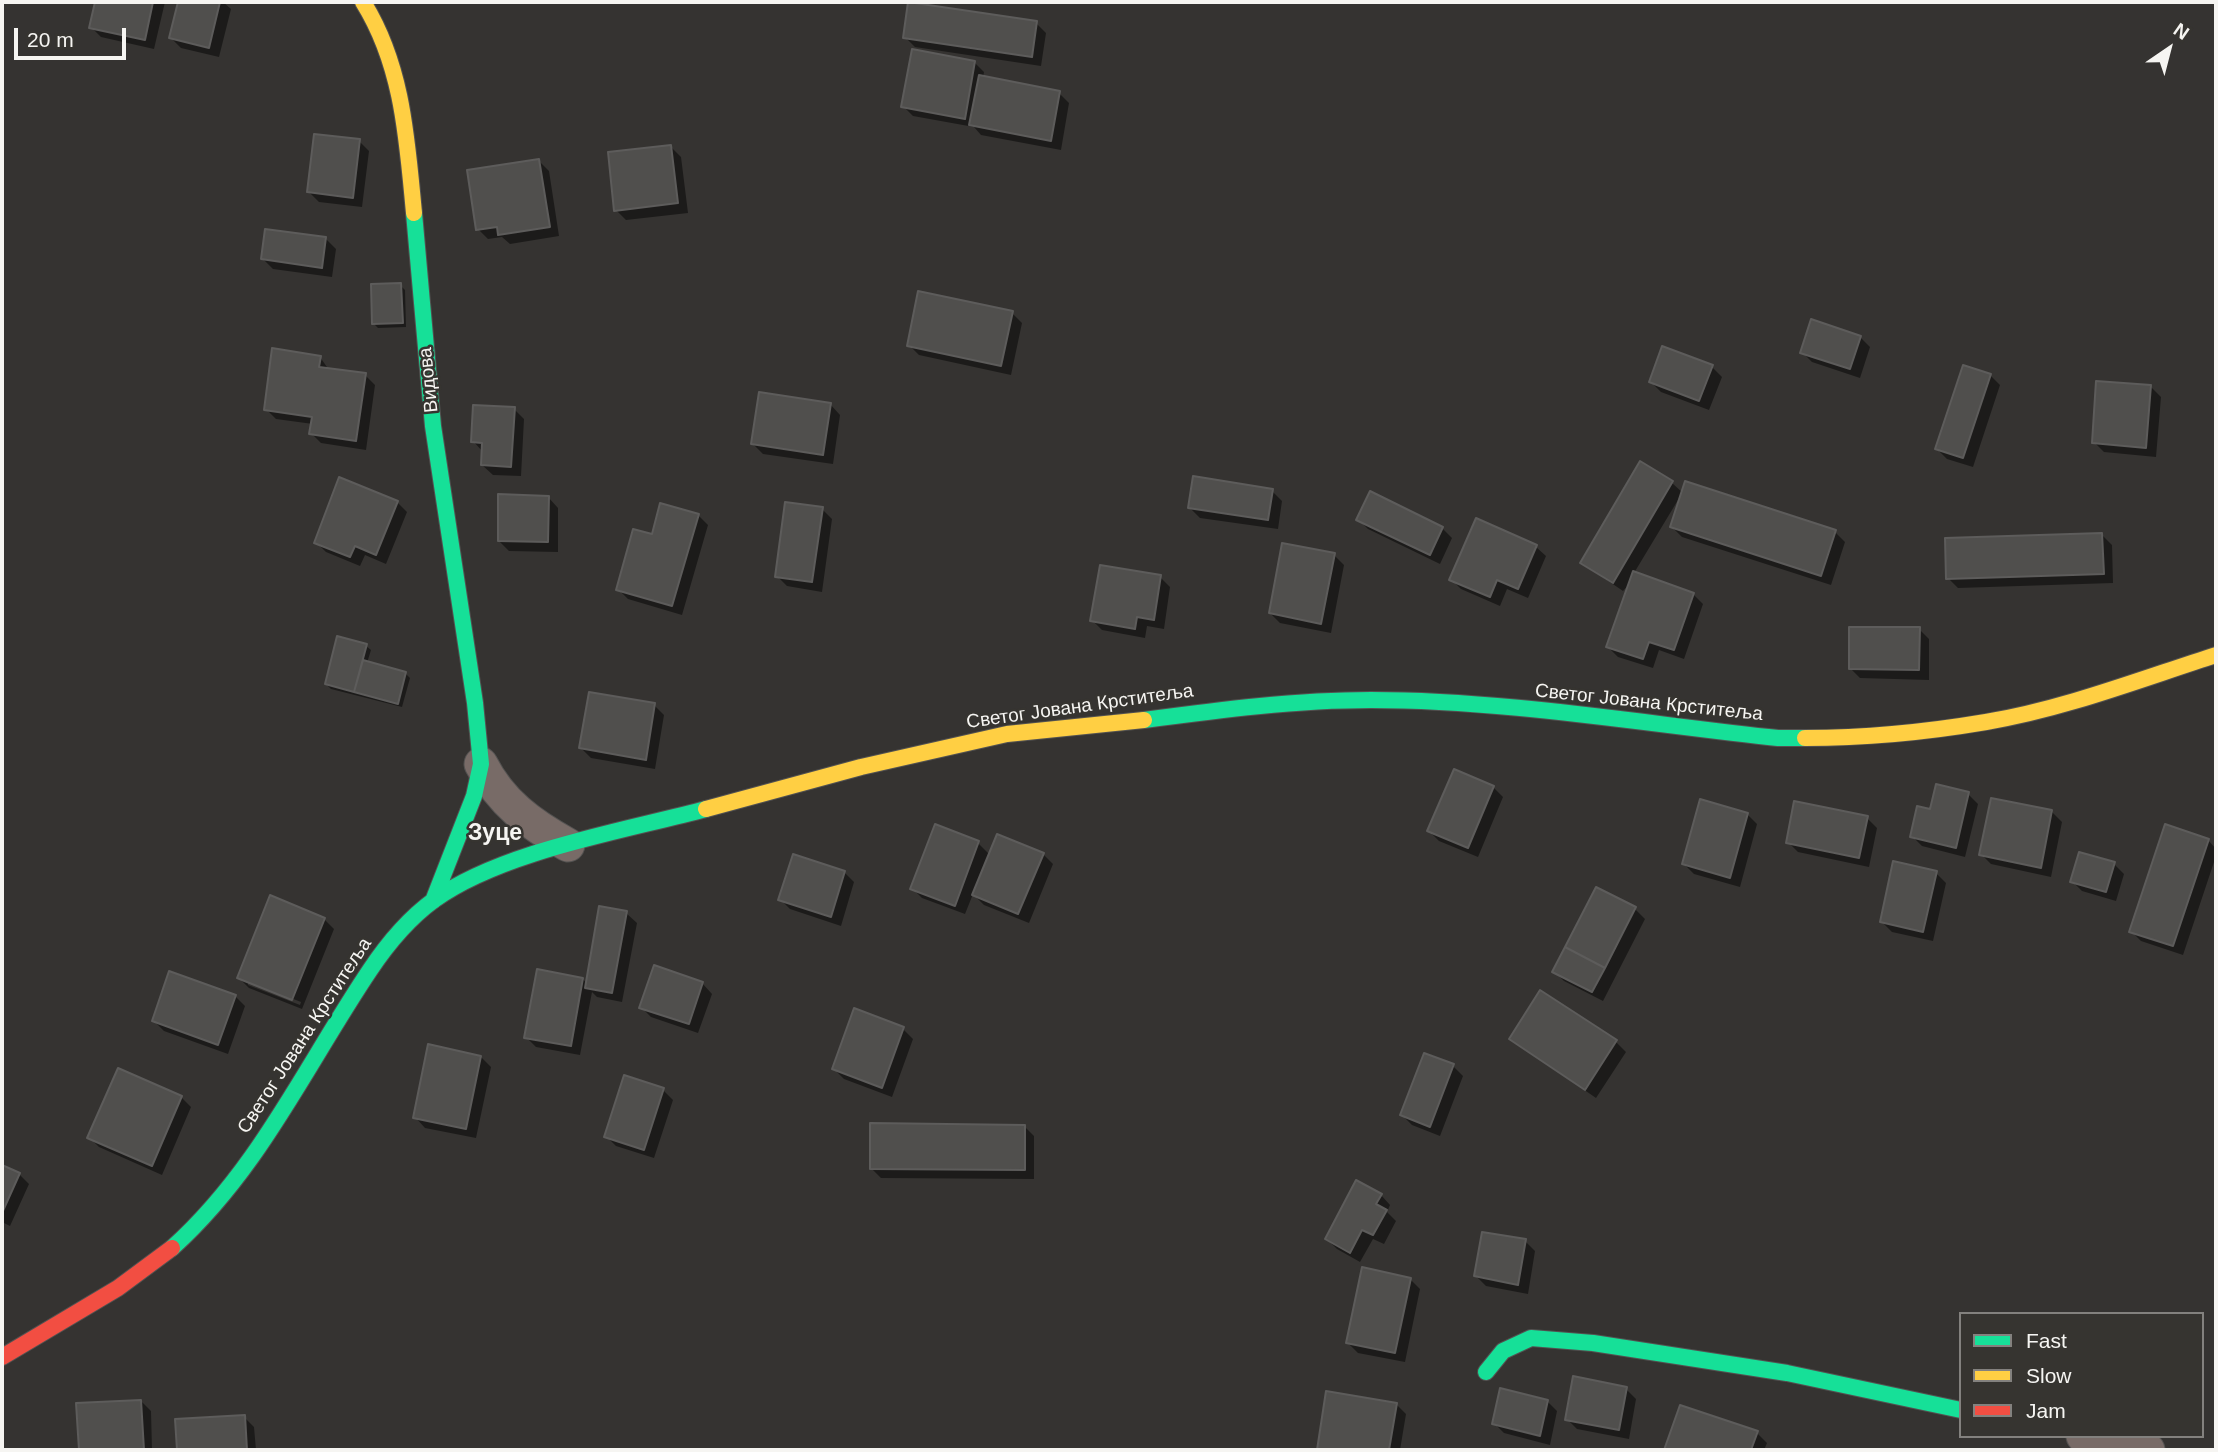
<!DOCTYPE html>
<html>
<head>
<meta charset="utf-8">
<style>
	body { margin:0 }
	#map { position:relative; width:2218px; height:1452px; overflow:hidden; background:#353331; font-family:Arial,sans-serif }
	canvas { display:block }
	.frame { position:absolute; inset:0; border:4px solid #f6f5f2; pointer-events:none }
	.legend { position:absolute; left:1959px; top:1312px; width:245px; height:126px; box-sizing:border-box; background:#363430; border:2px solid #83817e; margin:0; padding:9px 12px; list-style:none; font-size:21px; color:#f6f5f2 }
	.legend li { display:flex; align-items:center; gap:14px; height:35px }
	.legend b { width:35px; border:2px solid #83817e }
	.north { position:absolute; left:2134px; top:14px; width:70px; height:70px; -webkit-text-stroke:5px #363430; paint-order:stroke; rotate:35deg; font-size:19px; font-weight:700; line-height:28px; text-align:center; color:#f6f5f2 }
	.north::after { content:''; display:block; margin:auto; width:24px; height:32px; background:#f6f5f2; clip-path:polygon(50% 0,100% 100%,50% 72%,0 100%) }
	.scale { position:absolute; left:14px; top:28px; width:112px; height:32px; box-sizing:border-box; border:4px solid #f6f5f2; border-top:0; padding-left:9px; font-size:21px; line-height:24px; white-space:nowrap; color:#f6f5f2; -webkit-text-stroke:5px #363430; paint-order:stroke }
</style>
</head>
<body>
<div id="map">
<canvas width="2218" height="1452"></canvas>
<div class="frame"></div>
<ul class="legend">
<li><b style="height:9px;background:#16e098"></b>Fast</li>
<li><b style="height:9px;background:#ffcf43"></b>Slow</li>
<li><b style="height:9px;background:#f24e42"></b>Jam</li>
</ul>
<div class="north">N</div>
<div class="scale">20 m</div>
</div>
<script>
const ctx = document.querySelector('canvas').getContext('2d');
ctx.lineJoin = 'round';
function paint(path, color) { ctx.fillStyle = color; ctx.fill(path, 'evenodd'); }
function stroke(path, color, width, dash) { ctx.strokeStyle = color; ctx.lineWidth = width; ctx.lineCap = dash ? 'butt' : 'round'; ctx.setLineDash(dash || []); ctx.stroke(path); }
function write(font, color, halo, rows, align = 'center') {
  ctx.font = font + ' Arial,sans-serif'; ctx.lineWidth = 5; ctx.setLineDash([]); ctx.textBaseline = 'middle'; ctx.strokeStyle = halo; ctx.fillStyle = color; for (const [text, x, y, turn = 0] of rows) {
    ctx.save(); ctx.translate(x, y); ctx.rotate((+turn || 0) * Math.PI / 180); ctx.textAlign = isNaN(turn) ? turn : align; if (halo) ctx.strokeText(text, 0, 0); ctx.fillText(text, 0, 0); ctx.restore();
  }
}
const shadow = new Path2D(`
	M96,2H165L154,49L101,37L91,27Z
	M180,2H223L231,9L219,57L181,48L171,38Z
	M1036,23L1046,33L1041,66L915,47L905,37Z
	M974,62L984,72L983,78L1059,93L1069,103L1061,150L981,135L974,127L913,116L903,106Z
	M359,141L369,151L362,207L319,202L309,192Z
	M671,147L681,157L688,213L626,220L616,210Z
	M539,161L549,171L559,236L510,244L502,237L488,239L478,229Z
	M326,239L336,249L332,277L273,269L263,259Z
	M400,285L405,290L406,327L378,328L374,324Z
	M1012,313L1022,323L1011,375L919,355L909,345Z
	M1860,337L1870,347L1860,378L1812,362L1802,352Z
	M320,357L329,370L365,375L375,385L366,450L321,443L311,433L313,424L276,419L266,409Z
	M1712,367L1722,377L1709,410L1661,392L1651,382Z
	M1990,375L2000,385L1973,467L1947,459L1937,449Z
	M2151,387L2161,397L2156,457L2104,452L2094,442Z
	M830,404L840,415L833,464L763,454L753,444Z
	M514,409L524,419L521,476L493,475L482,465L483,452L473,441Z
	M1641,464L1672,483L1683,493L1835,532L1845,542L1831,585L1682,537L1672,527L1681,495L1634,573L1693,594L1703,604L1684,659L1659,650L1653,668L1618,657L1608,647L1631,582L1623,591L1582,563Z
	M1272,491L1282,501L1278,529L1200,518L1190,508Z
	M548,497L558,508V552L509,551L499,541Z
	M397,502L407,512L386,564L365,555L360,566L326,552L316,542Z
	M822,509L832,519L822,592L787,586L777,576Z
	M698,515L708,525L682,615L628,599L618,589Z
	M1358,519L1442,528L1452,538L1440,564L1368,529Z
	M2102,535L2112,545L2113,583L1958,588L1948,578Z
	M1536,547L1546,556L1528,598L1507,589L1500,606L1461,589L1451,579Z
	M1334,555L1344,565L1331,633L1280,623L1270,613Z
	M1160,577L1170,587L1164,629L1147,626L1145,638L1102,630L1092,620Z
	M1919,629L1929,639V680L1860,678L1850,668Z
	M366,646L371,650L367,663L405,673L410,678L402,707L331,689L326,684Z
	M654,705L664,715L655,769L591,758L581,748Z
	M1493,787L1503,797L1478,857L1439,841L1429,831Z
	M1968,794L1978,804L1965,857L1922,846L1912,836L1932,811Z
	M2052,812L2062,822L2051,877L1991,864L1981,854Z
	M1747,814L1757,824L1740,887L1694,874L1684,864Z
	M1867,818L1877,828L1869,867L1798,852L1788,842Z
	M936,826L978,843L990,855L1043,854L1053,864L1029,923L984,905L973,894L965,914L922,898L912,888Z
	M2208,840L2216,849V856L2183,955L2141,941L2131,931Z
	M2114,864L2124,874L2116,901L2082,891L2072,881Z
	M844,872L854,882L841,926L790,909L780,899Z
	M1936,873L1946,883L1933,941L1892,932L1882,922Z
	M1597,889L1635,909L1645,919L1603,1001L1564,981L1554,971Z
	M626,913L637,923L622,1002L597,997L592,992L580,1055L536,1047L526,1037L583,979L587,984Z
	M324,919L334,929L302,1009L249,988L239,978ZM248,981L301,1002L300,1005L248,985Z
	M702,983L712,994L698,1033L651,1017L641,1007Z
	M1541,993L1616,1042L1626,1052L1596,1098L1511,1039Z
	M235,996L245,1006L228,1054L164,1031L154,1021Z
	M903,1029L913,1039L892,1097L844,1079L834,1069Z
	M481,1057L491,1067L476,1138L425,1128L415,1117Z
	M1453,1066L1463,1076L1440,1136L1412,1125L1402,1115Z
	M663,1090L673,1100L654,1158L616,1146L606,1136Z
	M181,1097L191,1107L162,1175L99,1147L89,1137Z
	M1024,1126L1034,1136V1179L881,1178L871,1168Z
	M2,1167L19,1174L29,1184L10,1226L2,1222Z
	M1381,1195L1390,1205L1387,1212L1396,1221L1384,1244L1373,1239L1360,1262L1337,1249L1327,1239Z
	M1525,1241L1535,1251L1528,1294L1486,1286L1476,1276Z
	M1410,1279L1420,1289L1405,1362L1358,1353L1348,1343Z
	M1626,1389L1636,1399L1629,1439L1577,1429L1567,1419Z
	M1327,1393L1396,1404L1406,1414L1400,1450H1318Z
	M141,1401L151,1411L152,1450H80L78,1405Z
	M1547,1401L1557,1411L1550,1445L1504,1433L1494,1423Z
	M1681,1407L1757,1433L1767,1443L1764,1450H1666Z
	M244,1417L254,1427L256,1450H179L177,1421Z`);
const building = new Path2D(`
	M95,2H153L145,40L89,28Z
	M178,2H220L209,48L169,38Z
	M908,2L1037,21L1032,57L903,38Z
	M912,49L975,61L965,119L901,107Z
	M979,75L1060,91L1051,141L969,125Z
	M314,134L360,139L353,198L307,192Z
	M671,145L678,203L614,211L608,152Z
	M539,159L550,227L498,235L497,227L476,230L467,170Z
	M265,229L326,237L322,268L261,259Z
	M401,283L403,323L372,324L371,284Z
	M918,291L1013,311L1001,366L907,346Z
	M1811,319L1861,336L1850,369L1800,353Z
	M1662,346L1713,365L1699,401L1649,382Z
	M272,348L321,356L319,367L366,373L356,441L309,434L312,417L264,410Z
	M1963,365L1991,374L1963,458L1935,449Z
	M2096,381L2151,385L2146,448L2092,443Z
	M759,392L831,403L823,455L751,444Z
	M473,405L515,407L511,467L481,465L482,443L471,442Z
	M1640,461L1673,481L1613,583L1580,563Z
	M1193,476L1273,489L1268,520L1188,508Z
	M339,477L398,501L376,555L355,546L350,557L314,543Z
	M1685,481L1836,530L1821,576L1670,527Z
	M1370,491L1443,527L1430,555L1356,520Z
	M498,494L549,496L548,542L498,541Z
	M785,502L823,507L812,582L775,577Z
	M660,503L699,514L672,606L616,590L633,529L652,534Z
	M1476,518L1537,545L1518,589L1497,580L1490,597L1449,580Z
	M2102,533L2104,574L1946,579L1945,538Z
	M1282,543L1335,553L1321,624L1269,613Z
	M1100,565L1161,575L1154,620L1137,617L1135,629L1090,621Z
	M1633,571L1694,593L1674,650L1649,642L1643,659L1606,647Z
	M1849,627H1920L1919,670L1849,669Z
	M337,636L367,644L354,692L325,684Z
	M363,660L406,672L398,704L354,692Z
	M589,692L655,703L646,760L579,748Z
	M1454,769L1494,786L1468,848L1427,831Z
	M1936,784L1969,792L1956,848L1910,837L1917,806L1930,809Z
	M1991,798L2052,810L2041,868L1979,855Z
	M1700,799L1748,813L1730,878L1682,864Z
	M1794,801L1868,816L1859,858L1786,843Z
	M935,824L979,841L955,906L910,889Z
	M2165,824L2209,839L2173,946L2129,932Z
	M997,834L1044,853L1018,914L972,895Z
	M2079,852L2115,862L2106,892L2070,882Z
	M793,854L845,871L831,917L778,900Z
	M1893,861L1937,871L1923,932L1880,922Z
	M1596,887L1636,907L1605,968L1565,947Z
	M270,895L325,918L292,1000L237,978Z
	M599,906L627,911L612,993L585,988Z
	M1565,947L1605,968L1592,992L1552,972Z
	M654,965L703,982L689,1024L639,1008Z
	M537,969L583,978L571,1046L524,1038Z
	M169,971L236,995L218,1045L152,1021Z
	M1540,990L1617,1040L1585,1090L1509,1039Z
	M854,1008L904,1027L882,1088L832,1069Z
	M428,1044L481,1056L466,1129L413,1118Z
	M1424,1053L1454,1064L1430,1127L1400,1115Z
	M118,1068L182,1096L152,1166L87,1138Z
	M624,1075L664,1088L644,1150L604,1137Z
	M870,1123L1025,1125V1170L870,1169Z
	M2,1165L20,1173L2,1213Z
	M1356,1180L1382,1194L1376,1204L1387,1210L1373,1235L1362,1230L1350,1253L1325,1239Z
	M1482,1232L1526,1239L1518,1285L1474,1276Z
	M1362,1267L1411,1278L1395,1353L1346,1343Z
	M1573,1376L1627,1387L1619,1430L1565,1420Z
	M1500,1388L1548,1400L1540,1436L1492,1424Z
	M1326,1391L1397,1403L1389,1450H1317Z
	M141,1400L144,1450H79L76,1403Z
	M1680,1405L1758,1431L1751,1450H1664Z
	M245,1415L247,1450H177L175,1419Z`);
const street = new Path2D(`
	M481,764C501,803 530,824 568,845
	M2083,1436L2148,1450`);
const fast = new Path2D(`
	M414,213L433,426L475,703L481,764L474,796L433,901
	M1144,720C1219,710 1296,700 1371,700C1503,700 1646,724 1778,738H1805
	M172,1248C259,1170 306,1065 370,970C388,943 408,919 434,900C502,851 624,831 706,809
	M1486,1372L1503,1351L1531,1338L1593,1343L1787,1373L1961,1410`);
const slow = new Path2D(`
	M363,2C403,66 407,140 414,213
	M1805,738C1865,738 1927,732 1986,722C2064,709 2141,679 2216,655
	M706,809L861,767L1007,734L1144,720`);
const jam = new Path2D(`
	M2,1357L118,1288L172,1248`);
const streetNames = [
	["Видова",429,380,-96],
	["Светог Јована Крститеља",1649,703,6],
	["Светог Јована Крститеља",1080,707,-8],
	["Светог Јована Крститеља",305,1036,-57]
];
const quarterNames = [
	["Зуце",495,834]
];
paint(shadow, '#0007');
paint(building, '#504f4d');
stroke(building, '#5d5c5b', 2);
stroke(street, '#535251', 35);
stroke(fast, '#535251', 18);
stroke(slow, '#535251', 18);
stroke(jam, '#535251', 18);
stroke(street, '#786b67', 33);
stroke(fast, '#16e098', 16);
stroke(slow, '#ffcf43', 16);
stroke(jam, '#f24e42', 16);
write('19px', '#f6f5f2', '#363430', streetNames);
write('bold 23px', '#f6f5f2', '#363430', quarterNames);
</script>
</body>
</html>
